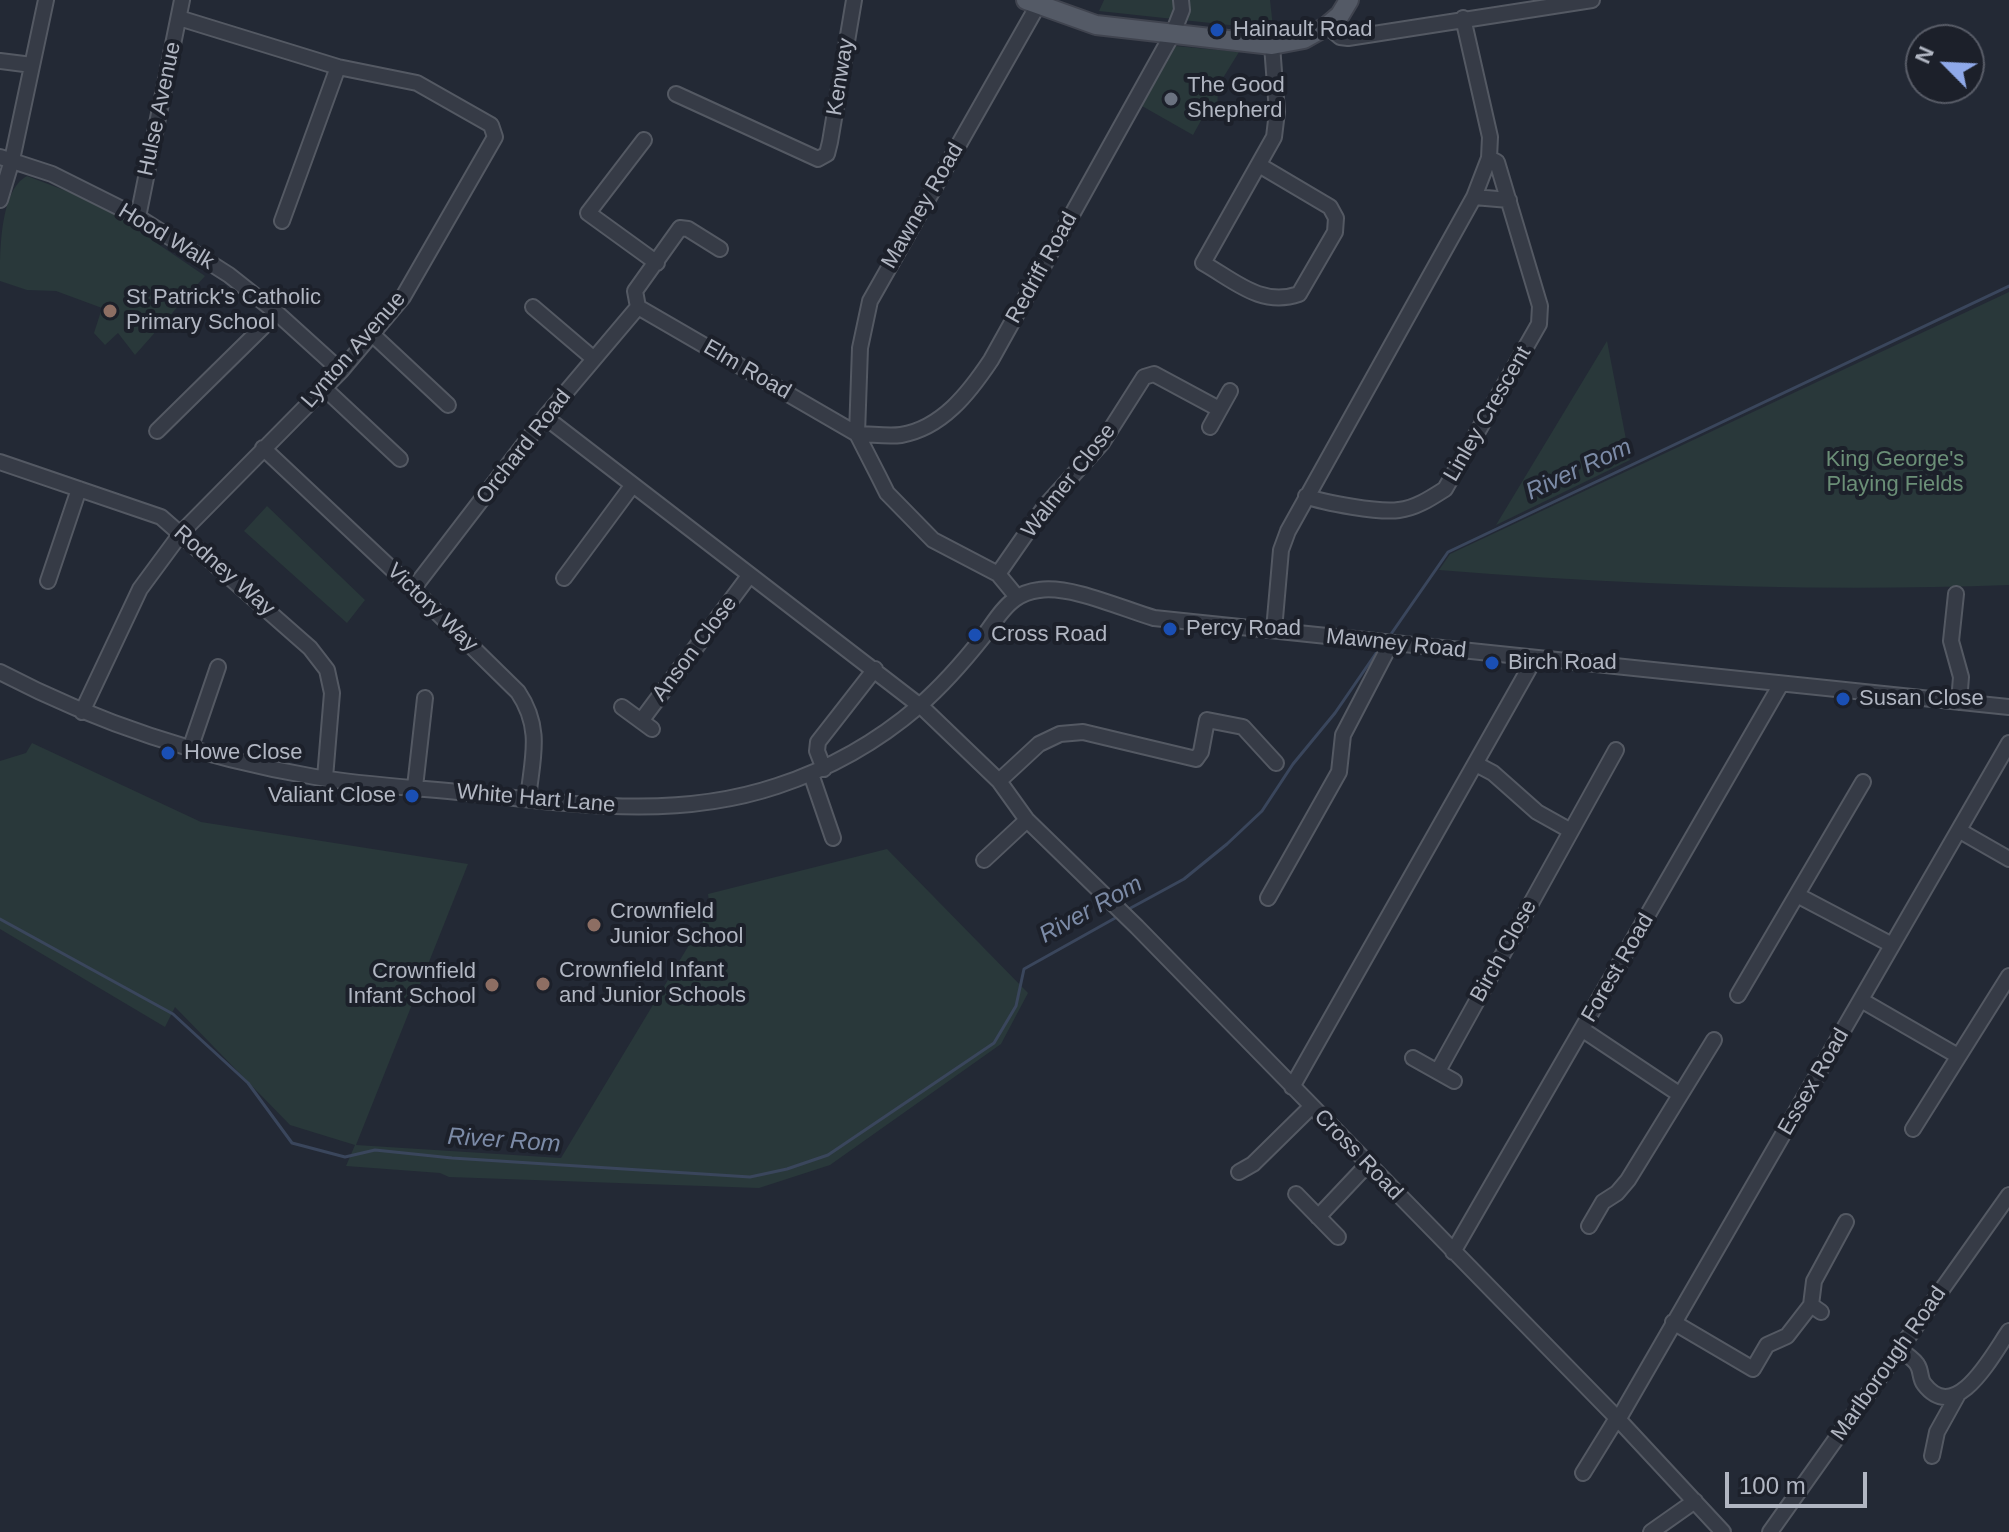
<!DOCTYPE html>
<html>
<head>
<meta charset="utf-8">
<style>
	body { margin:0 }
	#map { position:relative; width:2009px; height:1532px; overflow:hidden; background:#232935; font-family:Helvetica,sans-serif }
	canvas { display:block }
	.north { position:absolute; left:1905px; top:24px; width:80px; height:80px; box-sizing:border-box; background:#1c202a; border:2px solid #585c67; border-radius:50%; rotate:294deg; font-size:22px; font-weight:700; line-height:32px; text-align:center; color:#b1b6c2 }
	.north::after { content:''; display:block; margin:auto; width:28px; height:36px; background:#8fa9e9; clip-path:polygon(50% 0,100% 100%,50% 72%,0 100%) }
	.scale { position:absolute; left:1725px; top:1472px; width:142px; height:36px; box-sizing:border-box; border:4px solid #b1b6c2; border-top:0; padding-left:10px; font-size:24px; line-height:28px; white-space:nowrap; color:#b1b6c2; -webkit-text-stroke:6px #1c202a; paint-order:stroke }
</style>
</head>
<body>
<div id="map">
<canvas width="2009" height="1532"></canvas>
<div class="north">N</div>
<div class="scale">100 m</div>
</div>
<script>
const ctx = document.querySelector('canvas').getContext('2d');
ctx.lineJoin = 'round';
function paint(path, color) { ctx.fillStyle = color; ctx.fill(path, 'evenodd'); }
function stroke(path, color, width, dash) { ctx.strokeStyle = color; ctx.lineWidth = width; ctx.lineCap = dash ? 'butt' : 'round'; ctx.setLineDash(dash || []); ctx.stroke(path); }
function write(font, color, halo, rows, align = 'center') {
  ctx.font = font + ' Helvetica,sans-serif'; ctx.lineWidth = 8; ctx.setLineDash([]); ctx.textBaseline = 'middle'; ctx.strokeStyle = halo; ctx.fillStyle = color; for (const [text, x, y, turn = 0] of rows) {
    ctx.save(); ctx.translate(x, y); ctx.rotate((+turn || 0) * Math.PI / 180); ctx.textAlign = isNaN(turn) ? turn : align; if (halo) ctx.strokeText(text, 0, 0); ctx.fillText(text, 0, 0); ctx.restore();
  }
}
const green = new Path2D(`
	M1104,0H1270L1273,27L1257,28L1099,11Z
	M1176,46L1239,52L1218,86L1217,120L1204,115L1193,135L1142,106Z
	M27,176L98,203L205,276L135,355L118,333L105,345L94,333L102,308L56,291L27,290L0,281C0,251 0,190 27,176Z
	M2009,292V585C1819,592 1628,585 1439,570L1450,554Z
	M1607,341L1630,460L1496,525Z
	M267,506L365,600L347,623L244,531Z
	M32,743L201,822L468,864L356,1145L561,1158L710,910L708,894L887,849L1028,993L1001,1044L830,1165L759,1188L449,1177L440,1173L346,1166L355,1145L290,1125L175,1007L165,1027L0,929V761L26,753Z`);
const stream = new Path2D(`
	M1389,637L1448,552L2009,286
	M1127,910L1184,879L1227,844L1262,811L1293,764L1335,713L1381,646
	M0,919L173,1014L248,1083L292,1143L345,1157L375,1150L452,1158L750,1177L787,1169L828,1155L994,1043L1016,1006L1024,969L1117,917`);
const minor = new Path2D(`
	M1327,26L1340,37L1348,38L1592,0
	M0,61L32,65
	M676,94L818,159L827,154L830,142L854,0
	M644,140L588,213L657,263
	M0,157L52,174L138,217L229,275L277,313L341,371
	M1259,165L1330,207L1336,218L1335,232L1299,294C1261,307 1235,281 1203,263L1274,137L1277,112L1272,45
	M1474,197L1509,200
	M0,200L12,160L46,0
	M138,217L182,0
	M282,221L338,67
	M533,307L594,359
	M638,307L857,434C871,434 888,437 901,435C942,428 969,393 991,360L1173,33L1182,10L1181,0
	M638,307L635,291L680,228L688,229L720,249
	M372,334L448,405
	M324,388L400,459
	M545,417L924,709L999,781L1027,820L1137,927L1617,1418L1723,1532
	M1210,427L1230,391
	M157,431L277,313
	M263,448L413,589L518,692C543,729 532,759 528,799
	M0,462L161,517L310,648L327,670L332,693L325,778
	M1306,496C1324,503 1380,513 1399,510C1416,508 1431,498 1445,489L1539,324L1540,306L1497,162L1489,158
	M998,574L1046,505L1102,443L1144,377L1154,374L1219,409
	M564,578L632,486
	M48,581L79,489
	M413,589L545,417L638,307
	M1956,594L1951,641L1961,677L1959,702
	M1017,597L998,574L933,540L887,493L878,475L857,434L860,348L870,301L1038,5
	M1274,630L1281,550L1288,531L1474,197L1489,158L1490,137L1463,18
	M0,672C99,724 205,758 315,777C369,786 424,788 478,794C580,805 678,819 777,786C829,769 877,742 919,706C942,686 964,661 983,637C993,624 1002,608 1015,599C1022,594 1031,591 1039,590C1071,585 1123,609 1154,618L2009,707
	M622,707L652,729
	M82,712L140,589L182,532L341,371L403,297L495,137L491,125L417,83L338,67L179,18
	M641,721L749,576
	M190,749L218,667
	M1476,764L1493,773L1537,812L1571,831
	M824,769L817,751L818,742L875,669
	M811,774L833,838
	M999,781L1039,744L1060,734L1083,732L1196,759L1201,752L1207,720L1243,727L1276,763
	M415,787L425,698
	M1960,831L2009,859
	M984,860L1027,820
	M1797,895L1892,945
	M1268,898L1339,772L1343,735L1391,643
	M1738,995L1863,782
	M1861,1000L1958,1056
	M1583,1030L1679,1094
	M1413,1058L1454,1081
	M1438,1071L1616,750
	M1292,1087L1535,658
	M1913,1129L2009,976
	M1239,1172L1253,1164L1311,1107
	M1296,1194L1338,1237
	M1318,1217L1368,1164
	M1589,1226L1603,1202L1617,1193L1628,1180L1714,1040
	M1453,1252L1781,684
	M1811,1305L1814,1281L1846,1222
	M1673,1322L1753,1369L1767,1345L1787,1336L1811,1305L1821,1312
	M1899,1349C1905,1354 1915,1359 1918,1366C1921,1371 1920,1379 1924,1384C1956,1426 1993,1354 2009,1331
	M1618,1420L2009,743
	M1932,1456L1937,1432L1957,1396
	M1583,1473L1617,1418
	M1651,1532L1695,1501
	M1770,1532L2009,1195`);
const major = new Path2D(`
	M1026,0L1096,25L1272,45L1304,39L1327,26L1340,15L1349,0`);
const markers = [
	[1217,30,8,"#1a4fb4"],
	[1171,99,8,"#6b7280"],
	[110,311,8,"#8d6e63"],
	[1170,629,8,"#1a4fb4"],
	[975,635,8,"#1a4fb4"],
	[1492,663,8,"#1a4fb4"],
	[1843,699,8,"#1a4fb4"],
	[168,753,8,"#1a4fb4"],
	[412,796,8,"#1a4fb4"],
	[594,925,8,"#8d6e63"],
	[543,984,8,"#8d6e63"],
	[492,985,8,"#8d6e63"]
];
const poiNames = [
	["Hainault Road",1233,30],
	["The Good",1187,86],
	["Shepherd",1187,111],
	["St Patrick's Catholic",126,298],
	["Primary School",126,323],
	["Percy Road",1186,629],
	["Cross Road",991,635],
	["Birch Road",1508,663],
	["Susan Close",1859,699],
	["Howe Close",184,753],
	["Valiant Close",396,796,"right"],
	["Crownfield",610,912],
	["Junior School",610,937],
	["Crownfield Infant",559,971],
	["and Junior Schools",559,996],
	["Crownfield",476,972,"right"],
	["Infant School",476,997,"right"]
];
const streetNames = [
	["Kenway",841,77,-81],
	["Hulse Avenue",160,109,-78],
	["Mawney Road",923,206,-60],
	["Hood Walk",166,237,31],
	["Redriff Road",1042,268,-61],
	["Lynton Avenue",354,350,-49],
	["Elm Road",747,370,30],
	["Linley Crescent",1488,414,-60],
	["Orchard Road",524,447,-52],
	["Walmer Close",1069,481,-52],
	["Rodney Way",224,571,41],
	["Victory Way",432,608,44],
	["Mawney Road",1396,644,6],
	["Anson Close",695,649,-53],
	["White Hart Lane",536,799,5],
	["Birch Close",1504,951,-61],
	["Forest Road",1618,968,-60],
	["Essex Road",1814,1082,-60],
	["Cross Road",1358,1155,46],
	["Marlborough Road",1889,1364,-55]
];
const parkNames = [
	["King George's",1895,460],
	["Playing Fields",1895,485]
];
const waterNames = [
	["River Rom",1579,470,-25],
	["River Rom",1091,910,-29],
	["River Rom",504,1141,4]
];
paint(green, '#29383a');
stroke(stream, '#3a465c', 3);
stroke(minor, '#545963', 18);
stroke(major, '#40444f', 22);
stroke(minor, '#363b46', 14);
stroke(major, '#545a66', 18);
for (const [x, y, r, color] of markers) { const dot = new Path2D(); dot.arc(x, y, r, 0, 2 * Math.PI); ctx.fillStyle = color; ctx.fill(dot); stroke(dot, '#1c202a', 3); }
write('22px', '#b1b6c2', '#1c202a', poiNames, 'left');
write('22px', '#b1b6c2', '#1c202a', streetNames);
write('22px', '#6b8f77', '#1c202a', parkNames);
write('italic 24px', '#7c8ba7', '#1c202a', waterNames);
</script>
</body>
</html>
